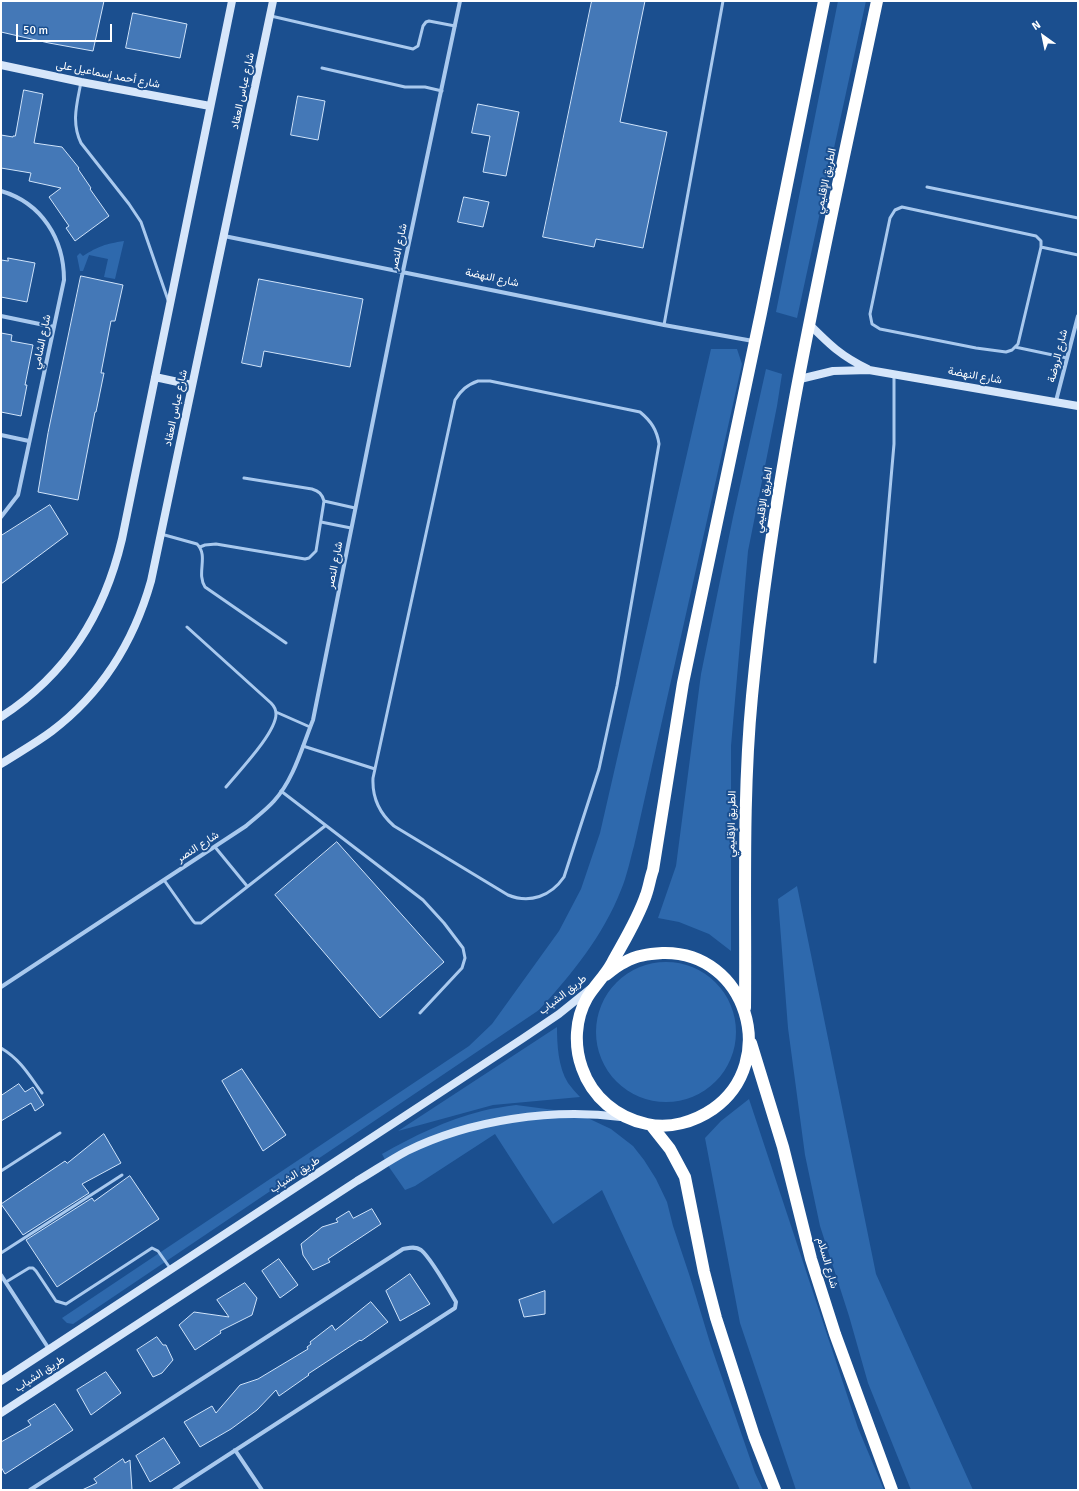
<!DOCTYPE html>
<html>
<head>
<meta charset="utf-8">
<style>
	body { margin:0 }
	#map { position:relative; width:1079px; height:1491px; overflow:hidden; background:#1b4f8f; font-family:Signika,sans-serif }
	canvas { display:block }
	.frame { position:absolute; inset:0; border:2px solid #fff; pointer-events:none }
	.north { position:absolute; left:1023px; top:16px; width:40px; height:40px; -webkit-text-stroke:3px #1b4f8f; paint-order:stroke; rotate:327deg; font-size:11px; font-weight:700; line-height:16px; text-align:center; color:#fff }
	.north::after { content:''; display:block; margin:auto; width:14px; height:18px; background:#fff; clip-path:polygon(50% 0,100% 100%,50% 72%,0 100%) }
	.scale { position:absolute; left:16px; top:24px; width:96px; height:18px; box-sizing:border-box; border:2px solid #fff; border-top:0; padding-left:5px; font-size:12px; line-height:14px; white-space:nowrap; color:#fff; -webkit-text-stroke:3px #1b4f8f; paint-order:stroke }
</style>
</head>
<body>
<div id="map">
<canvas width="1079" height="1491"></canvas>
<div class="frame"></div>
<div class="north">N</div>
<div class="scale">50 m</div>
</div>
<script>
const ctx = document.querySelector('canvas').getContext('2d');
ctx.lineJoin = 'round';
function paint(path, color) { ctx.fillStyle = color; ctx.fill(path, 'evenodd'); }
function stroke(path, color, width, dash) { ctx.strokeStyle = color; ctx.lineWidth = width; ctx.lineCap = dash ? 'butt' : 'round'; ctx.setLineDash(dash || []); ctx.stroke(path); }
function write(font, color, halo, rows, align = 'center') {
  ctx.font = font + ' Signika,Vazirmatn,sans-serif'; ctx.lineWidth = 4; ctx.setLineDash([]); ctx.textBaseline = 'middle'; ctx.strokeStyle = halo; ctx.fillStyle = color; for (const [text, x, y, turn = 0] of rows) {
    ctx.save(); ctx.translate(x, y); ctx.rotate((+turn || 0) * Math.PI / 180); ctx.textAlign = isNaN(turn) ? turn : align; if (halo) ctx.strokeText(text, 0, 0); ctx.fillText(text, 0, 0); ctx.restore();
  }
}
const green = new Path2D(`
	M838,1H866L797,318L776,312Z
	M124,241L115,279L104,277L108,259L89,255L83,271H80L77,256L80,253L83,256C99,246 105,244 124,241Z
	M711,349H737L742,364L634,846C630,860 627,876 621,890C603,936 572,974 539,1010L73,1324L67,1323L62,1318L469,1046L492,1024L559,931L581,889L600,833Z
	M766,369L782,374L777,406L748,551L731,746V951L709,934L679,922L658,918L676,866L701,674L733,517Z
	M797,886L876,1274L973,1490H911L868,1383L849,1316L820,1226L805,1155L788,1028L778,899Z
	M596 1032a70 70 0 1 1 140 0a70 70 0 1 1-140 0Z
	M557,1027C557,1044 558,1067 568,1083C572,1088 576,1093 580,1097L493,1105L398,1131Z
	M749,1099L858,1428L884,1490H796L740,1323L705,1138L721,1121Z
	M516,1105L577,1113L611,1129L633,1146L644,1160L656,1179L667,1202L673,1226L690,1277L711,1346L755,1473L763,1490H740L602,1190L553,1224L495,1134L415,1186L405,1190L389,1167L382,1154C414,1136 446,1120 482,1111C493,1108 504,1107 516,1105Z`);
const building = new Path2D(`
	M1,1H104L93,51L49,43L1,32Z
	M592,1H645L620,122L667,132L643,248L596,239L594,247L543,237Z
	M133,13L187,24L180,58L126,48Z
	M24,90L43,94L34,143L62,147L79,168L78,169L91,188L90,189L109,216L75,241L66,228L69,226L49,197L61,188L29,181L31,173L1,168V135L13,137V136H15Z
	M298,96L325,101L318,140L291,135Z
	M478,104L519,112L506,176L483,172L490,136L472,133Z
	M464,197L489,202L483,227L458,222Z
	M8,258L35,263L27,302L1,297V260L8,261Z
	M81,276L123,285L115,321H111L101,373H104L96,412H95L78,500L38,492L48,433Z
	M259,279L363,299L350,367L264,351L261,367L242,363Z
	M1,333L12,335L11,341L33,345L25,385H27L21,416L1,412Z
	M50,505L68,534L1,584V536Z
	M337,842L444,962L380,1018L275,895Z
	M242,1069L286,1135L263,1151L222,1081Z
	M19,1084L25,1092L33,1087L44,1105L35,1111L31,1103L1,1121V1096Z
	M104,1134L121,1163L82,1184L89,1193L23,1235L1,1204L65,1161L67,1163Z
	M130,1176L159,1219L57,1287L26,1240L92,1198L94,1201Z
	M372,1209L381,1224L328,1259L330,1262L313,1270L303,1255L301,1244L322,1227L338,1222L336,1219L349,1211L353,1218Z
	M279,1259L298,1285L280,1298L262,1271Z
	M410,1274L430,1304L400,1321L386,1291Z
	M245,1283L257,1298L252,1315L220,1331L221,1333L195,1350L179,1325L194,1312L229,1317L217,1300Z
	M545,1291V1314L524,1317L519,1300Z
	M371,1302L388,1322L361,1341L360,1340L308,1374L309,1375L279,1396L276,1390L257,1410L231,1429L200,1447L184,1422L212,1406L216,1413L240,1385L258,1379L308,1349L307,1347L311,1344L310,1342L332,1325L335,1330Z
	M157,1337L163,1345H166L173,1360L162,1373L153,1377L137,1350Z
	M106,1372L121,1393L91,1415L77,1390Z
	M55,1404L73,1430L5,1474L1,1467V1442L31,1425L28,1421Z
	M164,1438L180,1463L150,1482L136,1456Z
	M123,1459L125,1463L130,1460L132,1490H82L97,1483L94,1479Z`);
const lane = new Path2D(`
	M271,16L413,49L418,46L423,26L426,22L429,21L455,26
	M322,68L405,87H425L442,91
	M81,82C77,104 71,122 81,143L129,204L141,222L168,300
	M927,187L1078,218
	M902,207L1036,236L1041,241V247L1018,344L1012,350L1006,352L976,348L880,329L872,324L870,314L890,218L895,210Z
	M1041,247L1078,255
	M664,325L723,1
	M1015,347L1067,358
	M478,381H490L640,412C651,421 657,430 659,444L617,686L599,769L564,877C551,896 530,904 508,895L394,826C379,813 372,798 373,778L455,400C461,390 467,385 478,381Z
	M324,501L355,508
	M321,522L351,528
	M161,534L197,544C209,556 196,573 205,587L286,643
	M200,547L205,545L216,544L305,559L309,558L316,551L324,501C322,494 319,491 312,489L244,478
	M187,627L271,703C274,706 276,709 276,714C276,733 239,771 226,787
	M875,662L894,444V375
	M276,712L310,727
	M303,746L375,769
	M281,791L423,900L444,923L463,948L465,958L462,968L420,1013
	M215,847L247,886
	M164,880L193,921L195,923H201L325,826
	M1,1048C21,1060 29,1075 42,1093
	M1,1171L60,1133
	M1,1253L122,1175
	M6,1282L29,1268H33L36,1271L56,1301L66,1304L152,1248L158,1251L170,1268`);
const street = new Path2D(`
	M1,191C42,203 64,239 64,280L18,495L1,517
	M224,236L664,325L753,341
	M1,316L54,327
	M1056,401L1078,316
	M1,435L29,441
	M1,987L246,826C255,818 266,810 274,801C294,779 302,747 313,720L403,271L460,1
	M1,1275L49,1349
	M235,1450L262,1490
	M30,1490L403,1249C409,1248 415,1246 421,1250C430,1257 449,1290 456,1302L455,1308L174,1490`);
const secondary = new Path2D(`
	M1,65L81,82L210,106
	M809,324C830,345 841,356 868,369
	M155,377L192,385
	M800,379L833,371L869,370L1078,406
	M1,717C67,674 104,615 122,539L232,1
	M1,764C18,753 36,743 52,731C102,693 134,641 151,581L273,1
	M1,1381L522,1039L559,1014L590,989
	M1,1413L357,1181C374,1171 390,1160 407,1151C470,1120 552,1108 621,1117`);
const highway = new Path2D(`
	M606,975C612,970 618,965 625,962C636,955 650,954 663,953C747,951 780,1062 713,1109C694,1122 670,1129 647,1124C617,1118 592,1097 582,1068C574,1046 575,1019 587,998C594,986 605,976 612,963C624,941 638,919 646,895C649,887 650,878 653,870L683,683L761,313L824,1
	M745,1008C746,904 742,800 752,696C774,462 829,230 877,1
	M751,1043L783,1147L811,1259L835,1334L892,1490
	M651,1125L670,1149L685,1177L704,1272L716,1318L754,1436L775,1490`);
const streetNames = [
	["شارع أحمد إسماعيل على",108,75,11],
	["شارع عباس العقاد",243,91,-78],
	["الطريق الإقليمي",826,181,-78],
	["شارع النصر",399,247,-78],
	["شارع النهضة",492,278,12],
	["شارع الشامي",42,342,-78],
	["شارع الروضة",1058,356,-76],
	["شارع النهضة",975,376,10],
	["شارع عباس العقاد",176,408,-78],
	["الطريق الإقليمي",764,500,-81],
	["شارع النصر",335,565,-79],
	["الطريق الإقليمي",732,824,-89],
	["شارع النصر",198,847,-33],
	["طريق الشباب",563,995,-38],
	["طريق الشباب",295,1175,-33],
	["شارع السلام",827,1263,74],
	["طريق الشباب",40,1374,-33]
];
paint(green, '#2e69ad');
paint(building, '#4478b7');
stroke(building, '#cfe3fa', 1);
stroke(lane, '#a9c9ee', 3);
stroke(street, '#a9c9ee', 4);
stroke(secondary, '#d6e6fa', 8);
stroke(highway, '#fff', 12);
write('11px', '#fff', '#1b4f8f', streetNames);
</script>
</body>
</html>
